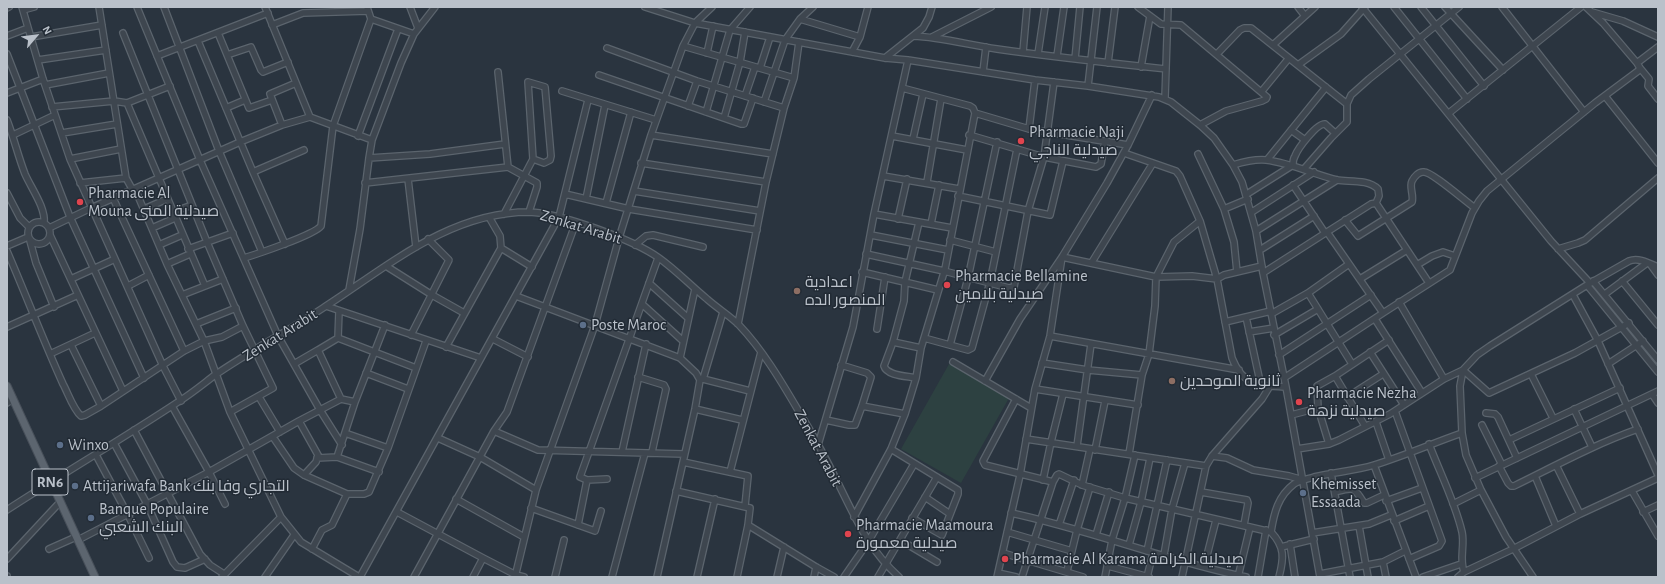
<!DOCTYPE html>
<html>
<head>
<meta charset="utf-8">
<style>
	body { margin:0 }
	#map { position:relative; width:1665px; height:584px; overflow:hidden; background:#2a343f; font-family:"Alegreya Sans",sans-serif }
	canvas { display:block }
	.frame { position:absolute; inset:0; border:8px solid #bac1ca; pointer-events:none }
	.north { position:absolute; left:16px; top:16px; width:40px; height:40px; -webkit-text-stroke:3px #222b35; paint-order:stroke; rotate:62deg; font-size:11px; font-weight:700; line-height:16px; text-align:center; color:#bac1ca }
	.north::after { content:''; display:block; margin:auto; width:14px; height:18px; background:#bac1ca; clip-path:polygon(50% 0,100% 100%,50% 72%,0 100%) }
</style>
</head>
<body>
<div id="map">
<canvas width="1665" height="584"></canvas>
<div class="frame"></div>
<div class="north">N</div>
</div>
<script>
const ctx = document.querySelector('canvas').getContext('2d');
ctx.lineJoin = 'round';
function paint(path, color) { ctx.fillStyle = color; ctx.fill(path, 'evenodd'); }
function stroke(path, color, width, dash) { ctx.strokeStyle = color; ctx.lineWidth = width; ctx.lineCap = dash ? 'butt' : 'round'; ctx.setLineDash(dash || []); ctx.stroke(path); }
function write(font, color, halo, rows, align = 'center') {
  ctx.font = font + ' "Alegreya Sans",Cairo,sans-serif'; ctx.lineWidth = 3; ctx.setLineDash([]); ctx.textBaseline = 'middle'; ctx.strokeStyle = halo; ctx.fillStyle = color; for (const [text, x, y, turn = 0] of rows) {
    ctx.save(); ctx.translate(x, y); ctx.rotate((+turn || 0) * Math.PI / 180); ctx.textAlign = isNaN(turn) ? turn : align; if (halo) ctx.strokeText(text, 0, 0); ctx.fillText(text, 0, 0); ctx.restore();
  }
}
const green = new Path2D(`
	M949,364L1009,398L961,483L901,449Z`);
const minor = new Path2D(`
	M22,7L43,79L70,159L163,366L181,401
	M99,7L126,178L131,187L138,196L167,264L204,341L230,412L281,517L301,542L359,577
	M137,7L200,160L278,336L320,410L342,445
	M164,7L219,151L262,252
	M265,7L310,117
	M410,7L418,28
	M645,7L695,23L885,58L908,60L1035,80L1088,86L1159,97L1171,102L1200,125L1214,138L1233,165L1242,182L1256,231L1263,273L1286,387L1320,577
	M1138,7L1161,24L1181,25L1267,97L1266,99L1262,101L1226,111L1200,125
	M1298,7L1305,16
	M1362,7L1551,241L1590,283
	M1394,7L1467,99
	M1421,7L1484,86
	M1445,7L1503,70
	M1502,7L1584,112
	M7,8L9,7
	M23,10L34,7
	M1592,12L1623,21L1658,37
	M371,19L414,34
	M800,19L860,37
	M272,25L303,13L368,11
	M123,33L207,242L243,326L273,388L230,412
	M218,33L249,108L272,100
	M7,36L28,28
	M913,36C941,37 969,45 997,49C1053,57 1110,63 1166,69
	M31,37L102,25
	M932,37L991,7
	M198,41L253,172L285,244
	M1273,45L1315,7
	M683,46L794,78
	M607,48L697,81L784,108
	M852,52L860,37L868,7
	M1023,52L1027,7
	M707,53L713,26
	M7,54L70,217L144,378
	M1038,54L1045,7
	M1217,54L1240,30L1244,28H1251L1347,104
	M227,55L251,47L261,70L263,72L288,62
	M157,56L268,13
	M1057,56L1064,7
	M885,58L923,28L929,17L932,7
	M1075,59L1080,7
	M38,60L106,50
	M1108,63L1115,7
	M1637,63L1658,47
	M1298,65L1341,34L1365,7
	M1141,67L1150,16
	M760,68L770,37
	M1640,68L1649,79L1648,86L1658,99
	M498,72L508,167
	M983,72L986,47
	M599,75L741,124H744L753,98
	M45,85L109,73
	M1088,86L1097,7
	M562,91L656,120
	M1262,91L1289,58
	M7,93L43,79
	M745,96L755,67
	M1605,96L1658,163
	M1165,98L1168,7
	M764,102L785,40L800,19L813,7
	M127,103L170,86
	M688,106L697,81
	M52,107L114,101L127,103L205,286
	M226,108L245,100
	M706,112L730,30L750,7
	M975,113L1029,129L1128,145
	M1449,113L1581,7
	M724,118L740,62L745,32
	M7,120C14,138 18,156 25,174C31,188 46,208 44,223
	M282,125L270,94L296,83
	M1029,129L1035,80
	M1291,130L1305,140
	M62,133L117,124
	M13,135L55,115
	M651,135L773,154
	M969,135L1044,157L1096,167L1101,164L1105,141
	M358,136L398,29
	M892,136L967,150
	M913,139L923,94
	M1198,154L1224,209L1234,242L1237,272
	M369,158L430,154L505,144
	M70,159L121,149
	M1267,160L1326,87
	M641,163L766,182
	M1233,165C1243,162 1255,159 1266,160C1291,163 1313,174 1337,180C1349,182 1368,179 1378,189L1379,196L1376,203
	M1304,169L1331,138L1347,122V104L1351,95L1369,79L1459,7
	M253,172L304,150
	M883,176L959,189
	M408,179L416,247
	M927,182L941,99
	M80,183L126,178
	M365,183L508,167L537,183V187L529,212
	M1293,185L1325,233
	M634,191L760,211
	M7,193L20,218L29,227
	M565,194L629,209L757,230
	M1247,194L1293,165C1293,162 1293,159 1295,156C1298,148 1317,123 1325,124L1335,133
	M958,196L1050,215L1063,161
	M113,198L184,351
	M586,199L605,105
	M606,203L631,112
	M144,209L167,199
	M1224,209L1248,199
	M173,212L192,205
	M1252,212L1314,172
	M504,214L533,159L528,82L545,87L551,156L550,160L544,163L533,159
	M874,214L952,228
	M898,219L907,179
	M1345,220L1358,236L1412,202C1414,195 1409,187 1412,181C1414,177 1419,171 1424,172C1432,172 1465,201 1475,208
	M28 233a11 11 0 1 1 22 0a11 11 0 1 1-22 0Z
	M931,224L939,185
	M49,228L91,208L240,142L282,125L310,117L372,140
	M152,228L175,218
	M1256,231L1337,180
	M1327,232L1371,204L1376,203L1429,283
	M50,235L123,391
	M871,235L948,250
	M950,240L996,252
	M30,241L36,263L54,307
	M159,245L182,235
	M635,245L646,236L653,235L703,247
	M7,246L28,237
	M501,248L532,267
	M188,249L233,233
	M1558,249L1578,243L1585,240L1658,178
	M1260,250L1314,216
	M7,251C26,295 43,340 63,384C68,393 73,409 81,416L85,415L101,406L184,351L204,341L222,337L243,326
	M866,254L944,271L1009,288L1014,287L1028,211L1044,157L1054,82
	M244,258C257,254 314,235 321,226L333,126L371,19L367,7
	M1092,262L1153,163L1124,153
	M167,264L190,254
	M1650,264L1658,275
	M1417,265L1432,256L1443,252L1455,256
	M386,266L432,295L464,313
	M1262,266L1224,275L1217,279L1232,358C1243,386 1259,386 1286,387
	M862,272L938,290
	M1263,273L1327,232L1383,313L1284,378
	M71,279L115,259
	M1360,279L1407,250
	M1593,281L1658,360
	M1622,281L1658,325
	M649,283L688,318
	M1587,285L1658,372
	M128,286L149,275
	M349,290L360,229L369,158L372,140L401,63L414,34L435,7
	M1308,293L1352,364
	M1605,294L1647,263
	M182,295L223,279
	M1573,295L1598,341L1658,475
	M516,296L680,358L696,373L700,380
	M1399,302L1444,379
	M642,304L683,341
	M326,306L481,358
	M1383,313L1450,270L1472,213L1479,201L1487,191L1595,103L1638,71L1640,68L1637,63L1603,23L1586,7
	M1271,314L1308,293L1349,264
	M1246,317L1261,386
	M1375,319L1422,393
	M1225,322L1271,311
	M196,324L236,308
	M738,324L766,182L784,108L794,78L799,42
	M7,327L78,295
	M877,329L885,277
	M1249,332L1274,328
	M411,335L449,260L428,239
	M1274,335L1318,309
	M1050,336L1239,370
	M338,338L416,368
	M924,338L968,350L972,348L990,282L1017,149
	M493,339L528,357
	M893,342L921,348
	M71,345L101,406
	M950,345L968,278L997,142
	M446,347L501,248L500,236L489,217
	M318,350L338,338L339,311
	M1370,352L1404,405
	M50,354L95,333
	M1279,355L1371,295
	M680,358L695,289
	M953,362L1031,408
	M1042,363L1088,370L1142,375
	M294,364L318,350L341,399
	M1608,364L1643,341
	M366,373L408,389
	M1531,374L1553,418
	M1335,376L1365,426
	M638,377L664,385L666,389L652,452
	M916,378C907,376 887,376 884,366L893,342L904,301L905,282L919,222
	M703,379L750,391
	M985,381L1020,319L1062,257L1107,183L1128,145L1152,95
	M1035,389L1138,405
	M1652,394L1658,403
	M259,397L280,432
	M1347,397L1383,374
	M1016,399L983,461L985,465L1053,482L1057,475L1059,474L1082,485L1125,498L1271,532C1285,547 1284,558 1279,577
	M7,403L13,399
	M172,406L209,472L225,504
	M862,406L905,414
	M695,409L742,420
	M1574,409L1592,447
	M1395,411L1442,541L1439,546L1409,559
	M1486,413L1495,414L1498,417L1517,458
	M1291,415L1318,408
	M826,420L849,425H855L862,406L871,377L867,373L841,365
	M299,421L318,455L316,462L304,475
	M1376,422L1389,460
	M1482,425L1502,465
	M134,430L200,554L210,565L224,574
	M494,431L538,450L684,454
	M345,433L388,448
	M273,437L294,468L304,475L347,494H364L369,492L388,448L426,341
	M438,438L480,457L536,490
	M1026,439L1206,466
	M1509,440L1620,388
	M114,443L147,504L173,562L177,567L185,568L205,559
	M1329,444L1318,408L1317,386L1335,376L1389,340
	M1429,444C1440,473 1455,502 1462,532C1465,546 1459,558 1464,572
	M818,445L853,327L874,214L908,60
	M1077,446L1091,344
	M891,449L958,490V494L942,535L912,518
	M1297,449L1329,444L1339,440L1390,414L1444,379L1463,370L1489,393L1575,353L1629,323
	M1095,450L1105,401
	M622,452L646,344
	M1129,454L1142,375L1149,354L1155,306L1156,277L1192,276L1217,279L1200,221L1180,176L1176,171L1153,163
	M96,455L128,515L149,558
	M1212,456L1227,458L1253,470L1289,476L1303,480
	M337,457L355,402L385,325
	M317,458L337,457L379,472
	M683,462L748,476L745,506
	M1374,465L1416,577
	M1556,465L1580,514
	M1499,466L1508,483L1511,486H1514C1555,466 1595,444 1638,429
	M730,472L761,352
	M1331,473L1350,577
	M1535,476L1556,526
	M1475,478L1658,391
	M607,479L587,480L580,477L658,258
	M1043,480L1051,442L1063,394
	M1082,485L1090,449
	M676,491L750,508L748,525L737,577
	M1632,491L1658,536
	M1201,492L1247,500L1248,503L1244,525
	M1335,492C1354,487 1353,486 1364,503H1367L1384,495
	M925,497L950,514
	M456,499L524,537
	M1386,501L1422,488
	M1453,504L1481,490
	M531,508L595,531L601,511
	M7,510C64,473 122,439 178,402C191,394 203,384 215,375C250,351 288,331 323,308C387,267 449,212 529,212C560,213 634,240 659,258C676,270 691,286 707,299C717,308 729,315 739,325C762,349 781,381 798,410C812,433 825,456 837,481C855,517 868,549 899,577
	M397,512L483,558L516,575L524,577
	M1643,512L1658,505
	M1011,513C1091,530 1167,561 1246,577
	M854,517L891,449L905,414L916,378L921,348L945,269L975,113L973,108L970,106L902,88
	M1394,521L1429,506
	M578,525L587,480
	M748,525L816,567L834,577
	M1059,525L1074,480
	M1359,526L1368,577
	M1007,532L1072,551
	M1271,532C1274,513 1278,496 1294,484C1300,480 1308,479 1314,477C1334,472 1355,471 1374,465C1404,456 1433,443 1462,433
	M1312,533L1369,524L1391,515
	M1096,535L1109,492
	M78,540L209,472L299,421L341,399L355,402
	M900,540L937,562
	M1290,544L1295,577
	M1129,545L1141,502L1150,458
	M1281,547L1314,539
	M49,549L76,537
	M312,549L322,530L332,525L347,494
	M1147,551L1167,460
	M1003,553L1083,577
	M1164,555L1172,509L1185,463
	M7,559L60,502
	M1383,562L1386,577
	M1108,566L1149,577
	M1204,567L1216,520
	M1067,571L1077,530L1090,487
	M998,573L1016,577
	M1320,574L1383,562L1405,551
	M7,576V577
	M222,577L281,517
	M265,577L294,535
	M360,577L559,217L588,100
	M414,577L494,431L507,412L576,222
	M473,577L483,558
	M515,577L536,490L595,325L619,238L651,135L683,46L695,23L712,7
	M555,577L564,540
	M612,577L645,453
	M657,577L695,409L700,380L703,379L723,312
	M697,577L715,499
	M777,577L784,547
	M814,577L816,567
	M844,577L868,542L914,464
	M878,577L937,477
	M997,577L1020,475L1035,389L1050,336L1062,257L1156,277L1174,242L1200,221
	M1022,577L1053,482
	M1105,577L1112,540L1125,498L1135,455
	M1147,577L1153,553
	M1182,577L1206,466L1212,456L1262,399L1270,386
	M1238,577L1250,527
	M1258,577L1266,530
	M1423,577L1461,564
	M1458,577L1464,572L1513,549L1580,514L1658,478
	M1533,577L1506,537L1481,490L1466,455L1462,433L1460,386L1463,370L1477,355L1490,346L1587,285L1629,261C1638,257 1649,263 1658,267`);
const major = new Path2D(`
	M7,386L95,577`);
const markers = [
	[1021,141,4,"#e0444e"],
	[80,202,4,"#e0444e"],
	[947,285,4,"#e0444e"],
	[797,291,4,"#8d6e63"],
	[583,325,4,"#5c6f8a"],
	[1172,381,4,"#8d6e63"],
	[1299,402,4,"#e0444e"],
	[60,445,4,"#5c6f8a"],
	[75,486,4,"#5c6f8a"],
	[1303,493,4,"#5c6f8a"],
	[91,518,4,"#5c6f8a"],
	[848,534,4,"#e0444e"],
	[1005,559,4,"#e0444e"]
];
const shields = [
	[50,482,36]
];
const shieldNames = [
	["RN6",50,482]
];
const poiNames = [
	["Pharmacie Naji",1029,132],
	["صيدلية الناجي",1029,150],
	["Pharmacie Al",88,193],
	["Mouna صيدلية المنى",88,211],
	["Pharmacie Bellamine",955,276],
	["صيدلية بلامين",955,294],
	["اعدادية",805,282],
	["المنصور الده",805,300],
	["Poste Maroc",591,325],
	["ثانوية الموحدين",1180,381],
	["Pharmacie Nezha",1307,393],
	["صيدلية نزهة",1307,411],
	["Winxo",68,445],
	["Khemisset",1311,484],
	["Essaada",1311,502],
	["Attijariwafa Bank التجاري وفا بنك",83,486],
	["Banque Populaire",99,509],
	["البنك الشعبي",99,527],
	["Pharmacie Maamoura",856,525],
	["صيدلية معمورة",856,543],
	["Pharmacie Al Karama صيدلية الكرامة",1013,559]
];
const streetNames = [
	["Zenkat Arabit",581,227,17],
	["Zenkat Arabit",280,335,-32],
	["Zenkat Arabit",818,448,62]
];
paint(green, '#2d4141');
stroke(minor, '#5b646d', 8);
stroke(major, '#474f59', 9);
stroke(minor, '#3e464f', 5.5);
stroke(major, '#5c656f', 7);
for (const [x, y, r, color] of markers) { const dot = new Path2D(); dot.arc(x, y, r, 0, 2 * Math.PI); ctx.fillStyle = color; ctx.fill(dot); stroke(dot, '#222b35', 1.5); }
for (const [x, y, w] of shields) { const box = new Path2D(); box.roundRect(x - w / 2, y - 13, w, 26, 3); ctx.fillStyle = '#222b35'; ctx.fill(box); stroke(box, '#bac1ca', 1); }
write('bold 15px', '#bac1ca', null, shieldNames);
write('16px', '#bac1ca', '#222b35', poiNames, 'left');
write('16px', '#bac1ca', '#222b35', streetNames);
</script>
</body>
</html>
